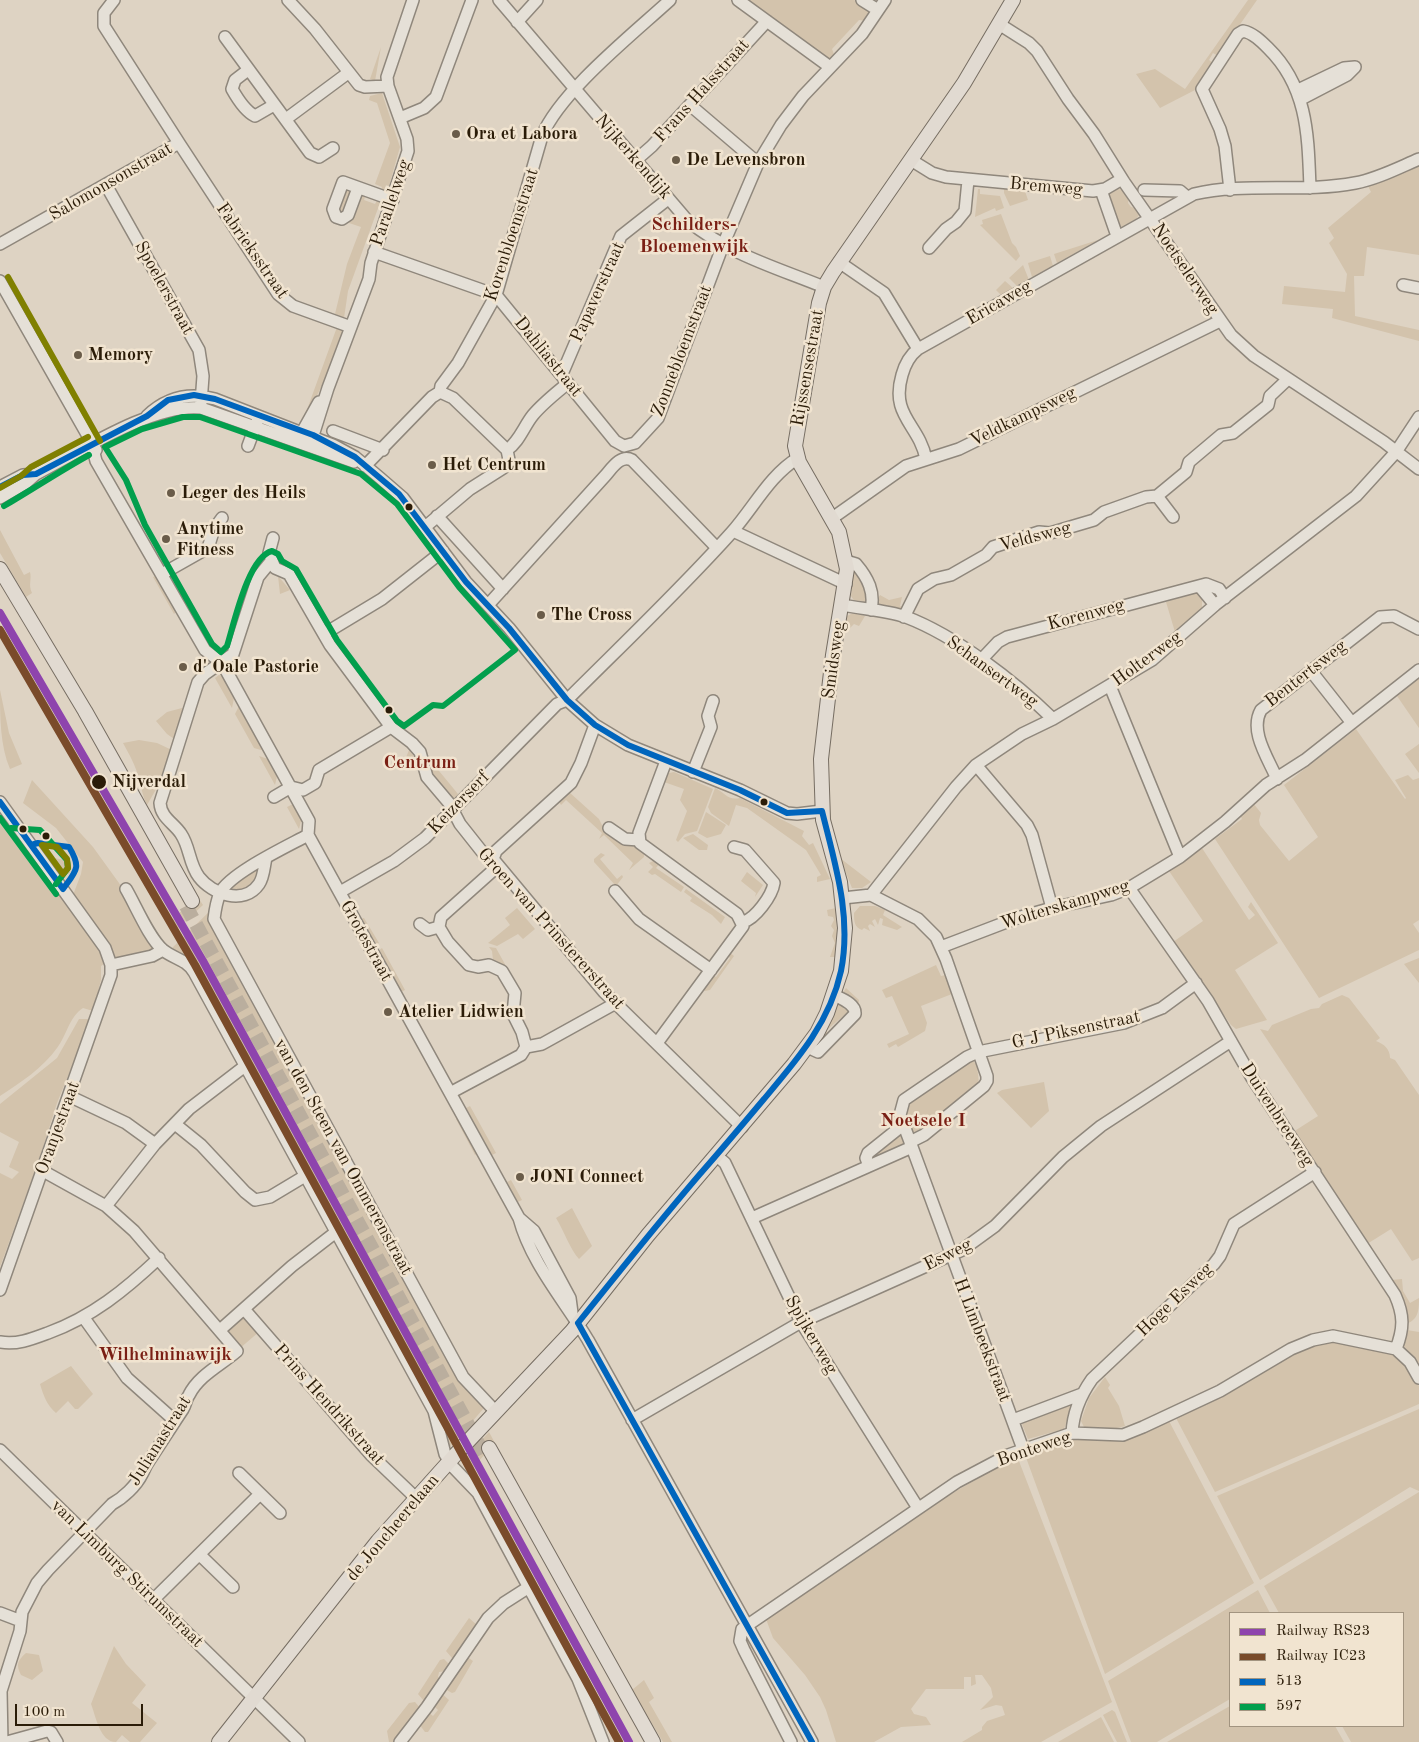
<!DOCTYPE html>
<html>
<head>
<meta charset="utf-8">
<style>
	body { margin:0 }
	#map { position:relative; width:1419px; height:1742px; overflow:hidden; background:#ded3c3; font-family:"Old Standard TT",serif }
	canvas { display:block }
	.legend { position:absolute; left:1229px; top:1612px; width:175px; height:115px; box-sizing:border-box; background:#f1e4d0; border:1px solid #a29480; margin:0; padding:6px 9px; list-style:none; font-size:15px; color:#2b1c08 }
	.legend li { display:flex; align-items:center; gap:10px; height:25px }
	.legend b { width:25px; border:1px solid #a29480 }
	.scale { position:absolute; left:15px; top:1704px; width:128px; height:22px; box-sizing:border-box; border:2px solid #2b1c08; border-top:0; padding-left:6px; font-size:15px; line-height:18px; white-space:nowrap; color:#2b1c08; -webkit-text-stroke:4px #f1e4d0; paint-order:stroke }
</style>
</head>
<body>
<div id="map">
<canvas width="1419" height="1742"></canvas>
<ul class="legend">
<li><b style="height:6px;background:#8e44ad"></b>Railway RS23</li>
<li><b style="height:6px;background:#7a4b2a"></b>Railway IC23</li>
<li><b style="height:6px;background:#0065bd"></b>513</li>
<li><b style="height:6px;background:#029f4d"></b>597</li>
</ul>
<div class="scale">100 m</div>
</div>
<script>
const ctx = document.querySelector('canvas').getContext('2d');
ctx.lineJoin = 'round';
function paint(path, color) { ctx.fillStyle = color; ctx.fill(path, 'evenodd'); }
function stroke(path, color, width, dash) { ctx.strokeStyle = color; ctx.lineWidth = width; ctx.lineCap = dash ? 'butt' : 'round'; ctx.setLineDash(dash || []); ctx.stroke(path); }
function write(font, color, halo, rows, align = 'center') {
  ctx.font = font + ' "Old Standard TT",serif'; ctx.lineWidth = 5; ctx.setLineDash([]); ctx.textBaseline = 'middle'; ctx.strokeStyle = halo; ctx.fillStyle = color; for (const [text, x, y, turn = 0] of rows) {
    ctx.save(); ctx.translate(x, y); ctx.rotate((+turn || 0) * Math.PI / 180); ctx.textAlign = isNaN(turn) ? turn : align; if (halo) ctx.strokeText(text, 0, 0); ctx.fillText(text, 0, 0); ctx.restore();
  }
}
const green = new Path2D(`
	M744,0H854L871,9L872,15L868,21L859,20L832,49L835,57L828,60Z
	M1248,0H1257L1218,56L1213,53L1209,60L1213,63L1195,90L1160,108L1136,74L1155,69L1185,89Z
	M381,47L375,81L370,79Z
	M382,93L400,147L389,186L386,185L384,193H381L382,187L375,184L390,143L377,103L369,100L370,96Z
	M1419,165V255L1367,247L1364,276H1354L1355,316L1419,330V341L1332,318L1333,309L1282,304L1284,286L1345,292L1347,274L1329,243L1334,238L1328,228L1371,192L1368,186Z
	M1004,188L1007,190L1025,191L1028,200L1010,206L1004,193Z
	M344,189H352L343,216L336,209Z
	M978,189H980V194L1000,196L1004,208L996,211L995,208L975,217Z
	M1118,189L1125,190L1129,197L1128,203L1131,207L1136,208L1139,215L1136,219L1117,229L1105,196Z
	M361,194H366L364,200L375,204L378,199L381,200L348,291L344,318L335,314L347,264L361,227L349,223Z
	M1001,214L1012,243L1016,247L1020,256L1016,261L980,225L983,224L982,220Z
	M1098,240L1057,263L1054,254Z
	M1050,256L1053,266L1032,277L1028,263Z
	M1023,265L1029,280L1017,286L1009,278Z
	M1005,281L1013,288L1001,295L996,290Z
	M337,327L343,329L324,381L307,416L305,415Z
	M147,526L168,563L160,564L156,556L158,554L144,528Z
	M0,530L24,575L30,572C32,579 28,585 32,593L26,597L0,553Z
	M854,569L865,585L870,605L855,602L851,596Z
	M156,576L177,611L174,614L153,577Z
	M278,576L290,590L280,594Z
	M1193,593H1198L1202,596V609L1175,632L1166,602Z
	M880,595L889,600L902,597L900,606L904,608L900,610L874,605Z
	M853,613L865,616L859,626L854,624L849,629L845,625L847,616Z
	M219,675L222,676L234,698L232,708L215,678Z
	M1419,678V728L1397,696Z
	M0,690L9,733L22,764L10,769C0,746 0,716 0,690Z
	M239,706L263,749L261,750L254,748L235,714Z
	M182,708L184,709L177,741L167,734L156,721L167,712Z
	M1356,729L1405,799L1406,798L1395,780L1408,775L1413,780L1419,778V920L1413,924L1419,933V950L1319,998L1215,839L1242,819L1239,813L1253,803L1261,813L1259,820L1260,825L1289,861L1318,837L1284,785Z
	M139,740L157,743L174,751L162,779L147,805C142,795 142,789 139,779C136,766 129,754 123,743Z
	M1419,744V773L1405,754Z
	M409,750L413,755L416,768L411,767L405,760Z
	M259,756L268,759L277,776L275,785Z
	M429,765L435,766L458,794L456,799L451,800L432,776Z
	M674,772L713,789L697,831L685,834L678,842L676,840L687,811L680,800L684,789L664,782L669,773Z
	M32,780L93,847L119,883L155,945L153,952L115,960L73,895L81,874L83,862L56,828L23,803Z
	M715,788C724,792 728,801 740,798L804,831L802,836L809,845L813,843L830,879L817,882V877L821,875L806,850L747,808L736,805L729,826L711,813L708,807Z
	M569,792L599,819L604,829L614,839L634,843L644,852V857L629,870L633,863L604,835L599,839L602,833L566,800L561,805L558,800Z
	M295,803L302,817L299,829L287,807Z
	M0,809L100,948L105,963L101,966V980L93,1011L83,1008C69,1017 67,1035 57,1048C43,1068 20,1083 0,1096Z
	M706,812L726,825L721,834L707,838L698,833Z
	M693,834L708,845L707,850H699L683,838Z
	M1202,848L1249,920L1255,915L1248,907L1251,902L1278,943L1235,970L1267,1020L1236,1029L1231,1025L1173,942L1203,921L1169,871Z
	M601,853L605,855L600,859L617,879L622,875L623,877L616,886L594,862V859Z
	M48,857L65,860L71,868L70,873L64,876L60,874Z
	M840,858L871,882L862,888H852Z
	M655,860L660,863L656,868L684,887L681,892L655,874L652,875L648,872L653,867L649,863Z
	M259,866V877L245,891L233,890L231,887Z
	M747,872L763,885L755,897L756,893L741,881Z
	M686,889L725,917L721,924L712,915L690,901L692,898L684,892Z
	M197,896L203,905L174,932L169,923Z
	M860,906H875L885,910L883,915L902,927L897,930L882,925L883,919L880,918L878,925L875,919L872,921L875,927L870,924L868,926L870,931L864,928L862,930C854,927 854,921 854,913Z
	M213,908L484,1408L450,1447L446,1449L440,1419L195,968L171,949Z
	M517,908L535,929L523,939L518,934L497,946L488,943L510,925L505,918Z
	M836,908L837,933L835,957H830L835,943L832,936L834,930L831,926L834,920L833,917L828,916L827,910Z
	M364,918L379,943L376,945L361,919Z
	M489,947L496,948L506,966L493,960L492,951Z
	M382,948L405,990L401,992L382,956L379,957L377,952Z
	M729,952L734,956L710,990L705,991L702,989L710,973L716,977L730,958L725,953Z
	M1419,958V983L1404,964Z
	M936,965L941,976L946,975L952,994L921,1006L927,1023L925,1031L898,1047L896,1044L889,1048L887,1044L909,1034L892,996L886,998L882,990Z
	M846,988L859,1000L858,1007L842,994Z
	M1342,995L1349,998L1380,1038L1376,1041C1384,1044 1390,1049 1390,1058L1395,1060L1419,1095V1258L1412,1261L1391,1229L1367,1244L1293,1132L1318,1116L1260,1029L1268,1031L1272,1025L1311,1009L1319,1008L1322,1004Z
	M840,1001L844,1009H851L827,1030V1039L816,1048Z
	M79,1019H91L57,1103L39,1160L0,1267V1173L12,1179L19,1172L9,1167L19,1142L0,1132V1104L57,1058Z
	M967,1061H973L977,1065L979,1084L915,1135L910,1134L903,1108L907,1100Z
	M1044,1082L1049,1111L1031,1128L997,1093L1002,1090Z
	M470,1106L496,1153L492,1155L466,1108Z
	M456,1119H459L477,1154L475,1155Z
	M900,1130L904,1146L873,1161L871,1158Z
	M511,1180L522,1200L518,1202L507,1182Z
	M572,1208L592,1246L579,1259C570,1249 564,1231 556,1218Z
	M1402,1279L1403,1291L1410,1303L1419,1298C1419,1308 1419,1319 1408,1323L1391,1280Z
	M242,1315L260,1331L239,1349L226,1331Z
	M1407,1330L1419,1332V1363L1403,1345Z
	M1329,1341L1391,1351L1409,1368L1419,1386V1404L1215,1492L1176,1418L1301,1347Z
	M71,1366L93,1394L78,1409H75L68,1401L56,1413C47,1405 44,1397 40,1384Z
	M1105,1377L1110,1385L1108,1388L1119,1406L1125,1426L1109,1430L1084,1427L1081,1421L1089,1398Z
	M1073,1402L1064,1429L1028,1439L1020,1419Z
	M1419,1409V1491L1410,1487L1260,1580L1217,1496Z
	M1169,1421L1254,1583L1105,1674L1024,1452L1067,1439H1120Z
	M489,1432L495,1443L469,1472L463,1461Z
	M1017,1456L1112,1702L1041,1742H962L982,1730V1727L987,1721L1005,1715L1002,1706L996,1705L980,1710L993,1697L991,1688L982,1675H975L976,1684L971,1686V1677H964V1689H926L911,1709L914,1714L926,1717L931,1725L901,1727L874,1742H836L826,1710L820,1697L805,1675L773,1638L766,1619L911,1517Z
	M1419,1492V1742H1351L1342,1726H1403V1613H1279L1264,1586Z
	M1258,1590L1270,1613H1230V1699L1157,1742H1131L1108,1681Z
	M469,1618L477,1625L455,1658H452L446,1651Z
	M114,1646L126,1664L146,1685L132,1703L157,1723L140,1742H130L122,1735L116,1742C100,1742 96,1717 91,1704Z
	M26,1653L39,1655L43,1671L32,1680L21,1675C16,1665 17,1661 26,1653Z
	M466,1656L473,1661L455,1692L452,1693L445,1689Z
	M444,1659L450,1665L446,1671L439,1672L438,1677L441,1679L424,1701L418,1694L440,1660Z
	M644,1680L654,1698L649,1702L672,1742H663L632,1690Z
	M441,1693L449,1700L428,1732H425L419,1724L428,1712L433,1716L438,1710L433,1705Z
	M415,1702L421,1709L396,1742H389L387,1731L409,1703Z
	M1230,1706V1726H1335L1344,1742H1167Z
	M1112,1710L1115,1712L1127,1742H1117L1103,1715Z
	M1101,1717L1114,1742H1058Z`);
const majorTunnel = new Path2D(`
	M186,906L484,1454`);
const minor = new Path2D(`
	M288,0L315,29L359,85L365,87L388,86
	M499,0L687,220C730,255 775,267 824,287
	M738,0L830,67
	M862,0L878,10
	M517,22L537,0
	M999,24L1029,43L1037,51L1068,99L1094,134L1124,182L1231,335L1254,356L1384,442L1419,469
	M225,37L310,153L319,157L333,148
	M248,70L235,80L232,89C237,98 245,111 255,116L274,105
	M1298,90L1344,68L1355,67
	M1301,99L1347,75L1355,67
	M690,105L758,163
	M400,118L424,108L436,97L472,0
	M286,119L348,73
	M179,143L278,294L293,306L351,327
	M636,160L652,146L767,21
	M911,160L932,173L946,177L1093,191L1105,189L1122,179
	M106,185L199,350L203,376L201,403
	M358,188L348,215L342,219L336,217L333,209L343,182L393,200
	M1101,190L1117,236
	M1144,190L1180,191L1187,197
	M1230,190L1225,146L1220,129L1202,89L1238,34L1243,31C1253,33 1261,41 1268,48C1308,87 1308,136 1310,188
	M0,244L179,143L104,26V13L114,0
	M929,248L946,229L956,222L965,211L968,180
	M374,252L496,295L615,441L624,446L635,443L658,418L723,245L758,163L781,125L803,96L862,34L885,0
	M839,262L884,293L918,349
	M0,281L96,450
	M1403,285L1419,288
	M562,374L621,236L668,199
	M440,392L453,398L507,450
	M147,416C167,397 189,392 215,399L333,445L355,457L380,478L403,498L466,582L509,628L567,700L595,725L628,745L740,790L787,813L797,814L822,811
	M333,431L383,450
	M300,436L319,402
	M92,445L96,461L205,650L222,663L309,821L308,835L519,1218C531,1263 564,1300 588,1340L812,1742
	M310,445L328,388L369,279L371,263L408,151L407,139L388,86L387,77L413,0
	M248,446L258,419
	M926,459C919,424 890,416 902,375C905,364 909,356 918,349L1194,194C1245,182 1302,193 1355,183C1377,179 1398,168 1419,159
	M365,466L432,397L440,392L441,386L458,363L496,295L542,136C560,92 633,34 670,0
	M0,487L23,475L36,474
	M1157,496L1173,517
	M0,498L26,483L36,474C79,452 153,403 201,408L354,462
	M437,516L503,589
	M831,519L906,466L959,449L1220,321
	M425,527L470,489L503,468L509,460L507,450C519,442 524,426 533,415C543,403 556,393 568,383
	M733,531L846,584
	M273,538L269,553L275,568L289,574L330,645L391,727L412,743L420,752L427,777L449,803L460,824L483,853L493,859L604,992L742,1127
	M846,561L856,564C868,578 875,592 871,610
	M162,574L208,548L214,529L222,518
	M1200,587L1215,605
	M488,605L605,476C612,468 621,454 632,460L717,548
	M842,605C862,609 886,610 906,617C956,636 1015,682 1053,719
	M904,617L918,589L934,579L951,575L986,555L993,547L1039,532L1050,533L1094,520L1104,512L1146,497L1157,496L1186,472L1189,462L1221,435L1233,433L1268,405L1270,396L1288,379
	M324,634L382,599L443,551
	M981,660L998,642L1007,637L1206,584L1219,589L1225,598
	M1311,671L1352,723
	M1110,686L1180,857
	M976,765L1027,825L1032,835L1052,908
	M693,772L711,727L708,716L713,701
	M1277,779C1268,758 1249,731 1261,710L1380,617L1394,616L1419,629
	M274,797L291,787L303,790L315,783L319,770L391,727
	M0,802L105,948L111,965V975L0,1290
	M609,828L625,839L639,840
	M308,835C288,846 230,873 220,893C217,900 215,911 214,919L463,1377L496,1412
	M734,847L745,850L774,883C772,896 755,919 743,922
	M266,858C264,866 264,877 259,884C244,906 212,894 199,877C189,864 190,847 181,834C174,823 161,818 160,803L198,682L205,674L233,654L258,577L272,560
	M493,859L496,851L571,783L581,763L595,725
	M498,866L441,917L439,927L448,942L469,965L478,967L489,965L502,971L515,993L513,1014L522,1032L526,1047
	M1129,888L1208,1001L1252,1078L1395,1295C1404,1315 1404,1328 1396,1349
	M126,889C136,906 149,938 163,950C174,959 186,959 194,972L434,1411L445,1454L453,1467L478,1493L578,1679L603,1742
	M615,891L639,919L711,970
	M340,892L394,861L425,838L557,704L567,700C623,644 680,590 732,532C754,507 770,475 798,458
	M871,895L956,787L976,765L1022,734L1053,719L1152,660L1215,605L1356,496L1396,452L1419,417
	M843,898L871,895L918,919L936,937L946,959L987,1076V1081L984,1086L924,1135L910,1142
	M420,924L428,930L439,927
	M941,947L1017,918L1052,908L1111,895L1129,888L1180,857L1225,822L1266,785L1305,760L1419,670
	M111,965L152,956L163,950
	M657,1043L743,926L737,914L640,843L639,833L666,761
	M526,1047L542,1044L616,1003
	M807,1047L818,1052L855,1014C856,1004 842,999 834,995
	M450,1093L521,1055L526,1047
	M69,1096L126,1123L155,1144
	M175,1124L201,1145L245,1192L255,1200L270,1197L305,1176
	M912,1147L1023,1449
	M717,1156L725,1163L801,1322L918,1508
	M869,1166L866,1158L868,1153L903,1125
	M106,1206L155,1144L189,1109L245,1066
	M519,1218L534,1231L570,1298L572,1313
	M752,1218L912,1147L900,1115L904,1100L967,1057L978,1052L1124,1023L1162,1008L1196,983
	M244,1309L371,1455L417,1499
	M84,1318L127,1378L174,1420
	M220,1330L292,1266L336,1232
	M0,1342C17,1345 32,1339 48,1333C92,1317 125,1290 159,1258
	M632,1420L801,1322L962,1250L995,1226L1063,1157L1101,1126L1231,1041
	M1013,1420L1082,1394
	M1072,1433C1073,1413 1080,1396 1092,1379L1214,1264L1220,1256L1234,1224L1315,1172
	M0,1450L299,1742
	M239,1473L280,1513
	M200,1555L233,1587
	M153,1600L260,1494
	M0,1613L21,1621
	M2,1742L1,1691L20,1631L22,1612L37,1583L48,1570L112,1504C123,1498 136,1486 142,1474C144,1471 145,1467 147,1464C159,1446 171,1427 183,1409C186,1404 186,1399 189,1395C199,1375 221,1365 237,1351L134,1231L106,1206L43,1171
	M7,1742L47,1731L51,1732L57,1742
	M400,1742L427,1707L488,1618L504,1603L529,1587
	M791,1742L744,1650L740,1641L742,1629L957,1482L1008,1455L1072,1433L1123,1435L1143,1427L1220,1391L1291,1349L1313,1340L1333,1336L1396,1349L1410,1362L1419,1378`);
const major = new Path2D(`
	M0,569L85,711L192,901
	M489,1448L653,1742
	M219,1742L378,1541L456,1454L572,1331L648,1235L794,1064L817,1033L827,1013L841,971L845,928L840,882L823,820L821,759L833,655L847,569L839,532L799,462L795,446L819,303L824,287L833,272L964,83L1013,0`);
const bus1 = new Path2D(`
	M0,487L23,475L36,474L147,416L168,400L194,395L215,399L313,435L355,457L399,494L466,582L509,628L567,700L595,725L628,745L740,790L787,813L822,811C835,864 852,916 841,971C830,1022 797,1060 764,1099C743,1124 722,1149 700,1174C658,1223 618,1273 578,1323
	M0,802L31,845
	M38,843L69,847C82,868 76,871 63,889L31,845Z
	M578,1323L812,1742`);
const bus2 = new Path2D(`
	M183,417H200L361,474L397,504L459,587L515,650L443,706L433,705L404,726L397,721L337,640L296,569L282,561L278,554L272,551C248,557 234,624 227,646L221,652L212,644L145,525L126,480L105,447L142,429Z
	M4,506C33,489 60,471 89,455
	M0,818L56,894
	M11,828L40,830L67,860L68,868L56,884`);
const bus3 = new Path2D(`
	M8,277L100,441
	M0,488L21,476L31,467L88,437
	M42,845L57,847L67,859L68,868L63,874Z`);
const rail1 = new Path2D(`
	M0,613L203,961L629,1742`);
const rail2 = new Path2D(`
	M0,630L195,965L619,1742`);
const markers = [
	[456,134,5,"#6a5c49"],
	[676,160,5,"#6a5c49"],
	[78,355,5,"#6a5c49"],
	[432,465,5,"#6a5c49"],
	[171,493,5,"#6a5c49"],
	[409,507,4.5,"#2b1c08"],
	[166,539,5,"#6a5c49"],
	[541,615,5,"#6a5c49"],
	[183,667,5,"#6a5c49"],
	[389,710,4.5,"#2b1c08"],
	[99,782,8,"#2b1c08"],
	[764,802,4.5,"#2b1c08"],
	[23,829,4.5,"#2b1c08"],
	[46,836,4.5,"#2b1c08"],
	[388,1012,5,"#6a5c49"],
	[520,1177,5,"#6a5c49"]
];
const streetNames = [
	["Frans Halsstraat",702,91,-48],
	["Nijkerkendijk",633,157,49],
	["Salomonsonstraat",111,182,-30],
	["Bremweg",1046,187,5],
	["Parallelweg",391,203,-71],
	["Korenbloemstraat",512,235,-72],
	["Fabrieksstraat",252,251,55],
	["Noetselerweg",1185,269,56],
	["Spoelerstraat",164,288,61],
	["Papaverstraat",598,292,-66],
	["Ericaweg",999,303,-30],
	["Zonnebloemstraat",682,351,-69],
	["Dahliastraat",548,357,51],
	["Rijssensestraat",808,368,-80],
	["Veldkampsweg",1023,417,-26],
	["Veldsweg",1035,537,-15],
	["Korenweg",1086,615,-15],
	["Holterweg",1147,659,-36],
	["Smidsweg",834,660,-82],
	["Schansertweg",992,672,36],
	["Bentertsweg",1306,674,-38],
	["Keizerserf",459,803,-46],
	["Wolterskampweg",1065,905,-17],
	["Groen van Prinstererstraat",551,929,48],
	["Grotestraat",366,941,61],
	["G J Piksenstraat",1076,1030,-12],
	["Duivenbreeweg",1277,1115,57],
	["Oranjestraat",58,1128,-70],
	["van den Steen van Ommerenstraat",343,1157,61],
	["Esweg",948,1255,-27],
	["Hoge Esweg",1175,1300,-44],
	["Spijkerweg",811,1335,60],
	["H Limbeekstraat",982,1340,69],
	["Prins Hendrikstraat",329,1405,48],
	["Julianastraat",160,1441,-58],
	["Bonteweg",1034,1449,-19],
	["de Joncheerelaan",393,1528,-50],
	["van Limburg Stirumstraat",127,1574,44]
];
const poiNames = [
	["Ora et Labora",466,134],
	["De Levensbron",686,160],
	["Memory",88,355],
	["Het Centrum",442,465],
	["Leger des Heils",181,493],
	["Anytime",176,529],
	["Fitness",176,550],
	["The Cross",551,615],
	["d' Oale Pastorie",193,667],
	["Atelier Lidwien",398,1012],
	["JONI Connect",530,1177]
];
const stopNames = [
	["Nijverdal",112,782]
];
const neighbourhoodNames = [
	["Schilders-",694,225],
	["Bloemenwijk",694,247],
	["Centrum",420,763],
	["Noetsele I",923,1121],
	["Wilhelminawijk",165,1355]
];
paint(green, '#d3c3ac');
stroke(majorTunnel, '#baae9e', 14, [14, 7]);
stroke(minor, '#8f877c', 14);
stroke(major, '#766d62', 16);
stroke(minor, '#e5e0d7', 11);
stroke(major, '#e1dad1', 14);
stroke(bus1, '#0065bd', 6);
stroke(bus2, '#029f4d', 6);
stroke(bus3, '#808000', 6);
stroke(rail1, '#8e44ad', 8);
stroke(rail2, '#7a4b2a', 8);
for (const [x, y, r, color] of markers) { const dot = new Path2D(); dot.arc(x, y, r, 0, 2 * Math.PI); ctx.fillStyle = color; ctx.fill(dot); stroke(dot, '#f1e4d0', 2); }
write('18px', '#2b1c08', '#f1e4d0', streetNames);
write('bold 18px', '#2b1c08', '#f1e4d0', poiNames, 'left');
write('bold 18px', '#2b1c08', '#f1e4d0', stopNames, 'left');
write('bold 19px', '#7a1f14', '#f1e4d0', neighbourhoodNames);
</script>
</body>
</html>
